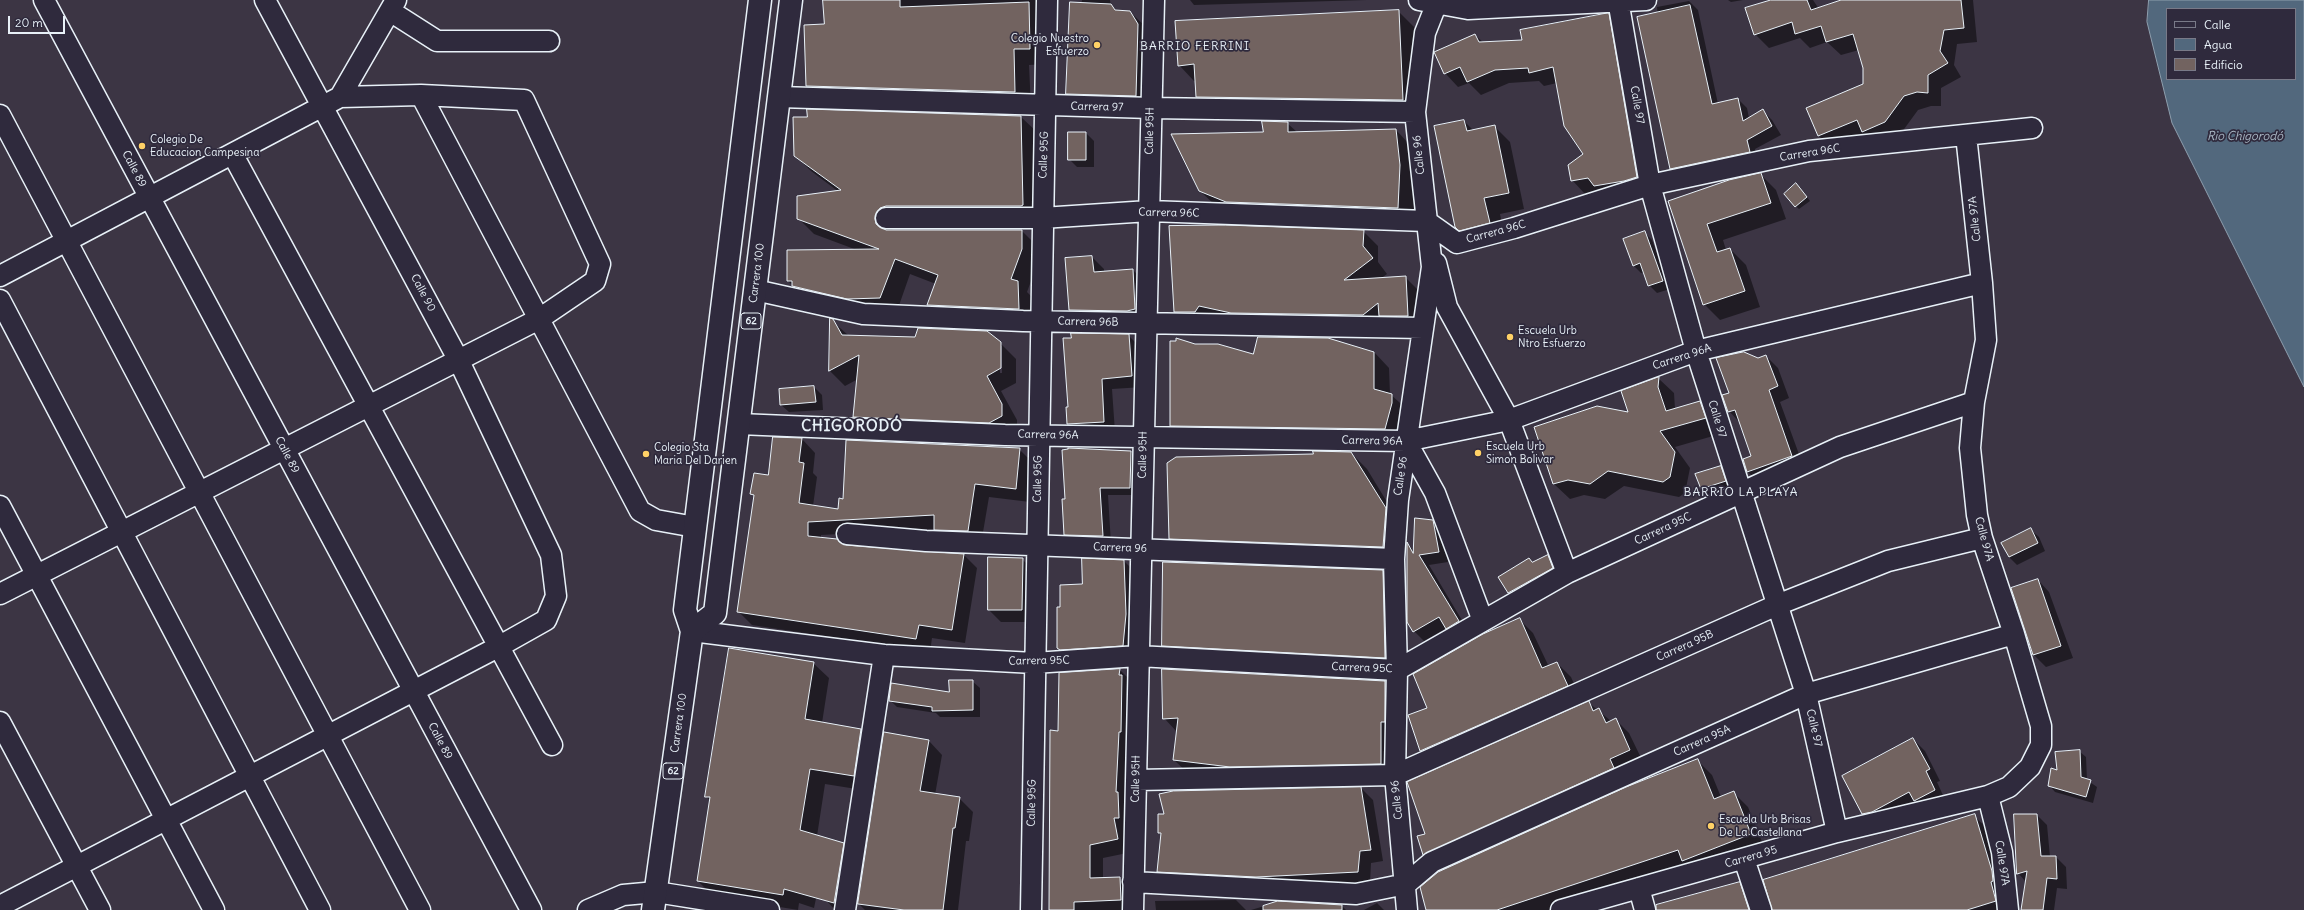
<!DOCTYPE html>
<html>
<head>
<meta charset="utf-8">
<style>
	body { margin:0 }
	#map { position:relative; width:2304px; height:910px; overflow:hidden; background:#3c3544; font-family:Delius,sans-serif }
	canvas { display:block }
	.legend { position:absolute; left:2166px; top:8px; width:130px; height:72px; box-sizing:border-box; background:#2f2a3d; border:1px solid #797a88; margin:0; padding:5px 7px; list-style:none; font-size:12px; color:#e8f1f8 }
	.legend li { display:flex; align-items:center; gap:8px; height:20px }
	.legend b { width:20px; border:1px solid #797a88 }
	.scale { position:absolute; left:8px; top:16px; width:57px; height:18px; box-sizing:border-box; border:2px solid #e8f1f8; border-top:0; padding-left:5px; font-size:12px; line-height:14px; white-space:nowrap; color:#e8f1f8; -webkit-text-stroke:3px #2f2a3d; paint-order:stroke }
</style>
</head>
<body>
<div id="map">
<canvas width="2304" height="910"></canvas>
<ul class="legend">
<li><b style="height:5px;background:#2f2a3d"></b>Calle</li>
<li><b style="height:11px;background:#52687d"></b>Agua</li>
<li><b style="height:11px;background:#726360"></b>Edificio</li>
</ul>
<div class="scale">20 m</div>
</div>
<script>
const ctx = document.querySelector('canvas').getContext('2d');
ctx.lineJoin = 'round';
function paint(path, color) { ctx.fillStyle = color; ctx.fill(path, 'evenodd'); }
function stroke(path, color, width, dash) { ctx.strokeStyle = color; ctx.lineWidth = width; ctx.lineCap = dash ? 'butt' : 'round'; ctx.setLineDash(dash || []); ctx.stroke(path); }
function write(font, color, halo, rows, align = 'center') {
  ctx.font = font + ' Delius,sans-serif'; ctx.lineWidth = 3.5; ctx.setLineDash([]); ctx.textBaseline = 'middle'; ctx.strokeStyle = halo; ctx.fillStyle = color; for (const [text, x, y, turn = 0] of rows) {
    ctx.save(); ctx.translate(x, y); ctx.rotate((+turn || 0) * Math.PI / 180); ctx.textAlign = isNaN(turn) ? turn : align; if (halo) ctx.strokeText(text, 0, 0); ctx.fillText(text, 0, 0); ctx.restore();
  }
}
const water = new Path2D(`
	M2149,0H2304V387L2172,123L2147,22ZM2167,9H2295V79H2167Z`);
const shadow = new Path2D(`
	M824,0H1043L1046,64L1029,65L1031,108L823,102L807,86L825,25Z
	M1082,0H1110L1111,6L1117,11L1130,12L1145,26L1151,110L1081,108L1067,94Z
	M1190,0H1367L1194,5Z
	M1728,0H1743L1731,2Z
	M1774,0H1813L1819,9L1847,0H1973L1977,42L1957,44L1954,65L1961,77L1941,88V106H1931L1918,110L1899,136L1833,150L1819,136L1808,108L1864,85V68L1859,50L1841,55L1827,42L1810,48L1800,38L1769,48L1755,34Z
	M1689,1L1698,10L1718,104L1738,99L1747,108L1749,118L1763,111L1772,120L1781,135L1755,149L1758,161L1680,177L1671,168L1657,7Z
	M1398,11L1414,27L1418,115L1213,112L1197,97L1196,81H1194L1179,65Z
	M1608,14L1622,28L1650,191L1585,194L1572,180L1585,154L1557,83L1544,86L1539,81L1509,83L1481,95L1469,83L1458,87L1445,73L1475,35L1484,43L1523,41L1521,30L1595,15Z
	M1021,117L1037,132L1039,221L896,224L892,230H1021L1037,246V265L1027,292L1033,298L1034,325L943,321L928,305L936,284L910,274L896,314L809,302L788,281L857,250L814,234L798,218L839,192L811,171L795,155Z
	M1464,121L1474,131L1494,126L1510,142L1524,209L1500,214L1505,238L1472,243L1456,227Z
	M1287,123L1297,132L1396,130L1411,146L1415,181L1413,223L1216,206L1200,191L1264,133Z
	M1086,133L1094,141V167H1077L1069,159Z
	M1760,174L1776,190L1786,219L1723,240L1726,250L1730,249L1746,265L1760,307L1720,320L1704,304L1669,201Z
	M1800,188L1810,201L1799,209L1796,206Z
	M1363,231L1378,246V262L1387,274L1380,279L1405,277L1421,293L1423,331L1190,327L1175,312Z
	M1644,232L1652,240L1670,289L1657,293L1649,285L1645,272L1641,273L1633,265Z
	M1092,257L1104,269V272L1133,270L1145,282L1147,321L1082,322L1070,310Z
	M831,320L848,335L1000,343L1016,359V383L1001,391L1017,420V431L869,432L854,417L858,379L845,386L830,371ZM1000,346H1002V373H1000Z
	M1128,335L1139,346L1143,387L1112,389L1115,432L1079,434L1068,423Z
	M1194,345L1254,355L1374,352L1389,368L1390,394L1408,410L1400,445L1187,441L1171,425Z
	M1766,356L1778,368L1789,398L1780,402L1804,468L1760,484L1748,472L1752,456L1741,424L1729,411L1730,394L1758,359Z
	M1658,378L1674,393L1675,409L1700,402L1715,418L1720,434L1675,447L1690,468L1685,493L1679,497L1624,486L1605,499L1584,495L1570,499L1554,484L1535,427L1629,413Z
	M814,387L822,395L823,410L789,412L781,405Z
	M802,439L815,453L813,473L817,477L813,506L839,510L844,500L1019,449L1033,463L1030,502L989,497L981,544L949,543L935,529L821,535V538L846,546L964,555L977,568L965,643L932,638L930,652L752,625L738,611L755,497L752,494Z
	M1131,452L1139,460L1138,495H1108L1111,544L1073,542L1065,534L1063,500Z
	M1351,453L1367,469L1401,525L1399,562L1185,554L1170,538L1314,455Z
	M1720,467L1728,475L1733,489L1709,497L1702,489Z
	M1416,519L1432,520L1442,530L1448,562L1429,565L1469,632L1457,638L1447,628L1424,641L1414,631L1408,544L1414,551Z
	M2031,530L2039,537L2045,551L2017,565L2009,557Z
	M1548,556L1555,564L1560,576L1517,601L1499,578Z
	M1022,559L1034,571V622H1001L989,610Z
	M1124,561L1135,572L1134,656L1070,659L1058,648L1061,608Z
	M1382,571L1398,587L1400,673L1178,661L1163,645Z
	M2038,580L2049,592L2073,658L2046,667L2034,655L2012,589Z
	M1519,619L1533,633L1549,667L1557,663L1571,677L1581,700L1435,765L1421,751L1409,715L1429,709Z
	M813,663L829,678L822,723L861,730L876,745L869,791L825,784L817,836L843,844L858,859L835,910L825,899L821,875L814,908L799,903L798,910L713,896L698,881L710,801L706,796Z
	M1120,670L1134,684L1132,852L1103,858V879L1119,878L1133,892L1134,910H1050L1059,732Z
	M972,681L980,688V717H940L936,713L897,707L890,700L950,693Z
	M1385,682L1399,696L1395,778L1189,774L1174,760L1177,732L1164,718Z
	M1589,703L1611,721L1615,719L1629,733L1644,764L1438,868L1424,854Z
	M885,733L929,741L942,755L935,795L959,798L973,812L969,841H966L958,910H865L859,904Z
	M1913,739L1925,751L1940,781L1937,782L1946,802L1874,825L1863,814Z
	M2079,751L2086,757L2087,780L2097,787L2093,803L2055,792L2049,785L2058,772Z
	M1697,760L1712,775L1721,797L1733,792L1748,807L1765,849L1556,910H1427Z
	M1361,788L1373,800L1383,861L1371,863L1370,883L1268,889L1170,883L1158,871L1162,836L1159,833V815Z
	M2037,815L2047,825L2050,857H2056L2066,867L2067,889L2057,888L2054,910H2022L2026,882L2018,873Z
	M1974,816L1989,830L2008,910H1774Z
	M1739,884L1754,898L1758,910H1673Z
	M1236,900L1246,910H1156L1155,901Z
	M1278,902L1342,906L1346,910H1251Z
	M1377,903L1384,910H1364Z`);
const building = new Path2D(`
	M823,0H900V7L1029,2L1030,49H1014L1015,92L806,86L804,25L824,24Z
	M1771,0H1807L1811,10L1841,0H1961L1964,28L1944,30L1940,51L1948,63L1928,75V93L1917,92L1904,96L1885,122L1862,132L1857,120L1818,136L1806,108L1863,84V68L1853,34L1826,42L1821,26L1795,34L1792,22L1754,35L1745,8Z
	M1070,2L1111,4L1115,10L1130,11L1138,24L1136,96L1066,94Z
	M1690,5L1712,104L1738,98L1743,121L1763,109L1772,126L1747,140L1750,152L1670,169L1637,17Z
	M1399,10L1403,100L1196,97L1194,64L1178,66L1175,21Z
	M1609,13L1637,177L1624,181L1594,186L1588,178L1571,181L1568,165L1583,154L1564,126L1553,67L1529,73L1528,68L1495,70L1467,82L1460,67L1444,74L1434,52L1475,34L1479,42L1522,40L1520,30Z
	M807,109L1021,116L1023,205L1021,206H886L880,208L875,218L876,224L886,230H1022V249L1011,279L1018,281L1019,309L927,305L938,275L895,259L880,298L847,299L792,286V281H787V250L879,249L797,219V196L841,190L794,156L793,117H807Z
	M1464,120L1467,131L1495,125L1509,193L1484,198L1490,223L1459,231L1455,227L1434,126Z
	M1262,121L1288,122V132L1396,129L1400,165L1398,208L1226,202L1199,191L1171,134L1263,132Z
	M1068,132H1086V160H1068Z
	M1761,173L1771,203L1707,224L1717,252L1730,248L1745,291L1703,305L1668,201L1729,180Z
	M1796,183L1807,197L1795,207L1784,194Z
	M1226,225L1364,230L1363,246L1373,258L1344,280L1406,276L1408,316H1379L1378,303L1363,315L1231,313L1199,306L1195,312H1174L1169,226Z
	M1645,231L1663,281L1648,286L1640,263L1633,266L1623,239Z
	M1092,256L1094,272L1133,269L1135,309L1127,311L1069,310L1065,258Z
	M830,318L833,319L842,335L915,337L918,328L987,331L1001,342V368L987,376L1002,404V416L989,423L853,417L859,355L829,371Z
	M1071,333L1129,334L1132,376L1102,379L1104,422L1067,424L1066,407H1068L1063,338H1071Z
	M1258,337L1328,338L1374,352V389L1392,394V403L1385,429L1170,426V341H1176V338L1195,344H1218L1253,354Z
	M1744,352L1758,358L1766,355L1778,386L1769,390L1792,456L1747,472L1743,459L1751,456L1735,410L1728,412L1722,395L1729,393L1716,358Z
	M1659,377L1658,387L1666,411L1700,401L1706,418L1660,431L1675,452L1670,477L1663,482L1608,471L1590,484L1568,480L1553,484L1534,427L1597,406L1628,412L1621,391Z
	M814,386L816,402L780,405L779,389Z
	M773,437L802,438L799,462L804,463L799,503L838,509L839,498L843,499L846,440L1020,448L1016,489L975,484L968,531L934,530V515L808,522V536L837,539L846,545L964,554L952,630L919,625L916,639L737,612L754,495L750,494L754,473L768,475Z
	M1068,448L1131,451L1130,488H1100L1103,536L1064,535L1062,499H1065L1062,450L1068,449Z
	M1313,451L1351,452L1386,508L1383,547L1169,539L1167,463L1176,457L1313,454Z
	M1721,466L1726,481L1701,489L1695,474Z
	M1415,518L1433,520L1439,552L1419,555L1459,621L1446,629L1439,617L1413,632L1407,622V542L1413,553Z
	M2031,528L2038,543L2009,557L2001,543Z
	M1548,555L1553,568L1508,593L1498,577L1529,558L1532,562Z
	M988,557L1023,558L1022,610H988Z
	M1082,558L1124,560L1126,614L1123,646L1060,650L1057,648V607H1060V585L1082,584Z
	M1163,562L1383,570L1385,658L1162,646Z
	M2038,579L2061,646L2033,655L2011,588Z
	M1520,618L1542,668L1557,662L1568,686L1420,751L1408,715L1427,708L1413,674L1483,634Z
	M729,648L814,662L805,719L861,729L854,776L810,769L800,830L844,843L834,903L784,889L783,895L697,881L710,797H705Z
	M1120,669L1119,675H1122L1121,732H1119L1116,792H1118L1119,818H1114L1118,839L1090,845V878L1120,877L1121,900L1074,902V910H1049L1050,730L1058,731L1059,673Z
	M1162,669L1385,681V722H1381V764L1230,767L1173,760L1178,718L1163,719Z
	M949,680H973V710L932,711V707L889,701L891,683L949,692Z
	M1589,701L1593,711L1599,708L1606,723L1616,718L1630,750L1610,759L1614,768L1423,855L1417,836L1425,834L1407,782Z
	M884,732L929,740L920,791L960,797L955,828H953L943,910H904L858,904Z
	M1913,738L1930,769L1926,771L1935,790L1914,801L1909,792L1872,812L1862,814L1842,776Z
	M2080,750L2081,777L2091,780L2086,797L2048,786L2051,768L2057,770L2055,752Z
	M1698,759L1714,799L1734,791L1751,834L1682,861L1678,850L1497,910H1426L1420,887L1438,872L1626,787Z
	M1361,787L1371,850L1360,851L1358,872L1256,877L1157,872L1161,833H1158V814H1164L1159,794L1173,791Z
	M1975,814L1992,871L1993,881L1991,882L1996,901L1967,910H1772L1763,880Z
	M2014,814H2037L2041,856H2056L2057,879L2047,878L2043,910H2021L2027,871L2017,874Z
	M1740,882L1749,910H1656V905Z
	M1278,901L1342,905V910H1263V906Z`);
const minor = new Path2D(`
	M44,0L531,910
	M1419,0L1468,9L1646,0
	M1618,0L1650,185L1696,351L1806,694L1837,832
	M390,11L437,41H549
	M421,95L640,511L656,520L695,527
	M779,97L1151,108L1415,112
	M0,115L420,910
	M233,155L552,745
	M886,218H1042L1149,211L1426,221L1457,243L1514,228L1650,185L1809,151L2032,128
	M1436,263L1447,307L1509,420L1567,573
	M0,276L340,97L396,0
	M755,290L863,314L1023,321L1423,328
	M0,300L320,910
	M739,424L1005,435L1406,441L1509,420L1696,351L1982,283
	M1406,441L1435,493L1483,621
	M0,506L214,910
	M847,534L926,541L1394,559
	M0,594L539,319L595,281L600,264L524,100L421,95L340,97
	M692,631L884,655L1034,663L1138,656L1397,670L1567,573L1840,447L1974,402
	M0,722L100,910
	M1136,780L1395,775L1777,605L1888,561L1982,538
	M1988,796L2002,852L2008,910
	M1744,859L1761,910
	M1133,882L1356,894L1406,884L1432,862L1806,694L2014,634
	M1639,888L1645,910
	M0,906L498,647L546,620L556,596L551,555L458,359L265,0
	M588,910L623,895L656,892L769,910
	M845,910L884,655
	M1031,910L1047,0
	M1133,910L1154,0
	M1407,910L1395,775L1397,670L1394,559L1398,500L1432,267L1415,112L1425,33L1438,0
	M1561,910L1837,832L1988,796L2009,787L2030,767L2041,745V726L2014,634L1982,538L1977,515L1970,448L1974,402L1986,340L1982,283L1966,135`);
const highway = new Path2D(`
	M692,631L715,613L791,0
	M653,910L692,631L685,610L760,0`);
const markers = [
	[1097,45,4,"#ffd166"],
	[142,146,4,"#ffd166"],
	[1510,337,4,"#ffd166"],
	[1478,453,4,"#ffd166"],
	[646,454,4,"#ffd166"],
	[1711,826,4,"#ffd166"]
];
const shields = [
	[751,321,20],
	[673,771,20]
];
const shieldNames = [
	["62",751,321],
	["62",673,771]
];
const poiNames = [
	["Colegio Nuestro",1089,39,"right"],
	["Esfuerzo",1089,52,"right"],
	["Colegio De",150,140],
	["Educacion Campesina",150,153],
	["Escuela Urb",1518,331],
	["Ntro Esfuerzo",1518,344],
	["Escuela Urb",1486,447],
	["Simon Bolivar",1486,460],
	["Colegio Sta",654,448],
	["Maria Del Darien",654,461],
	["Escuela Urb Brisas",1719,820],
	["De La Castellana",1719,833]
];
const streetNames = [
	["Calle 97",1637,105,80],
	["Carrera 97",1097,107,1],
	["Calle 95H",1150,131,-89],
	["Carrera 96C",1810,153,-9],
	["Calle 95G",1044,155,-88],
	["Calle 96",1419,155,-96],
	["Calle 89",134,169,62],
	["Carrera 96C",1169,213,1],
	["Calle 97A",1975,219,-96],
	["Carrera 96C",1496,232,-15],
	["Carrera 100",757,273,-83],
	["Calle 90",423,293,62],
	["Carrera 96B",1088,322,1],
	["Carrera 96A",1682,357,-18],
	["Calle 97",1717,419,73],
	["Carrera 96A",1048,435,1],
	["Carrera 96A",1372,441,1],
	["Calle 89",287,455,62],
	["Calle 95H",1143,455,-89],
	["Calle 96",1401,476,-82],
	["Calle 95G",1038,479,-89],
	["Carrera 95C",1663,529,-25],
	["Calle 97A",1984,539,75],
	["Carrera 96",1120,548,2],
	["Carrera 95B",1685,646,-24],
	["Carrera 95C",1039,661,-1],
	["Carrera 95C",1362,668,2],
	["Carrera 100",679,723,-82],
	["Calle 97",1814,728,77],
	["Calle 89",440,741,62],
	["Carrera 95A",1702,741,-24],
	["Calle 95H",1136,779,-89],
	["Calle 96",1397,800,-96],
	["Calle 95G",1032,803,-89],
	["Carrera 95",1751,857,-16],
	["Calle 97A",2002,863,81]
];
const neighbourhoodNames = [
	["BARRIO FERRINI",1195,47],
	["BARRIO LA PLAYA",1741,493]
];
const waterNames = [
	["Rio Chigorodó",2245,137]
];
const districtNames = [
	["CHIGORODÓ",852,427]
];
paint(water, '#52687d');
stroke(water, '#8e9fae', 1);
paint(shadow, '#0007');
paint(building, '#726360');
stroke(building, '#e8f1f8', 1);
stroke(minor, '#e8f1f8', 23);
stroke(highway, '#e8f1f8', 25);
stroke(minor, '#2f2a3d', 20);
stroke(highway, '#2f2a3d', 22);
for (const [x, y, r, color] of markers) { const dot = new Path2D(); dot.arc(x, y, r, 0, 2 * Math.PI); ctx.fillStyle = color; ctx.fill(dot); stroke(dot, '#2f2a3d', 1.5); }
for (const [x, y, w] of shields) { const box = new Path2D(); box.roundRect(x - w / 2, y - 8, w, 16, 3); ctx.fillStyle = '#2f2a3d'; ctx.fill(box); stroke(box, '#e8f1f8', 1); }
write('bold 10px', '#e8f1f8', null, shieldNames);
write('11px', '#e8f1f8', '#2f2a3d', poiNames, 'left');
write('11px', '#e8f1f8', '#2f2a3d', streetNames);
ctx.letterSpacing = '1px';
write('12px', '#e8f1f8', '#2f2a3d', neighbourhoodNames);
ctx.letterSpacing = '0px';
write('italic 12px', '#acbac7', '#2f2a3d', waterNames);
ctx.letterSpacing = '1px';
write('bold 15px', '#e8f1f8', '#2f2a3d', districtNames);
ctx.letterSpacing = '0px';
</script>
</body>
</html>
